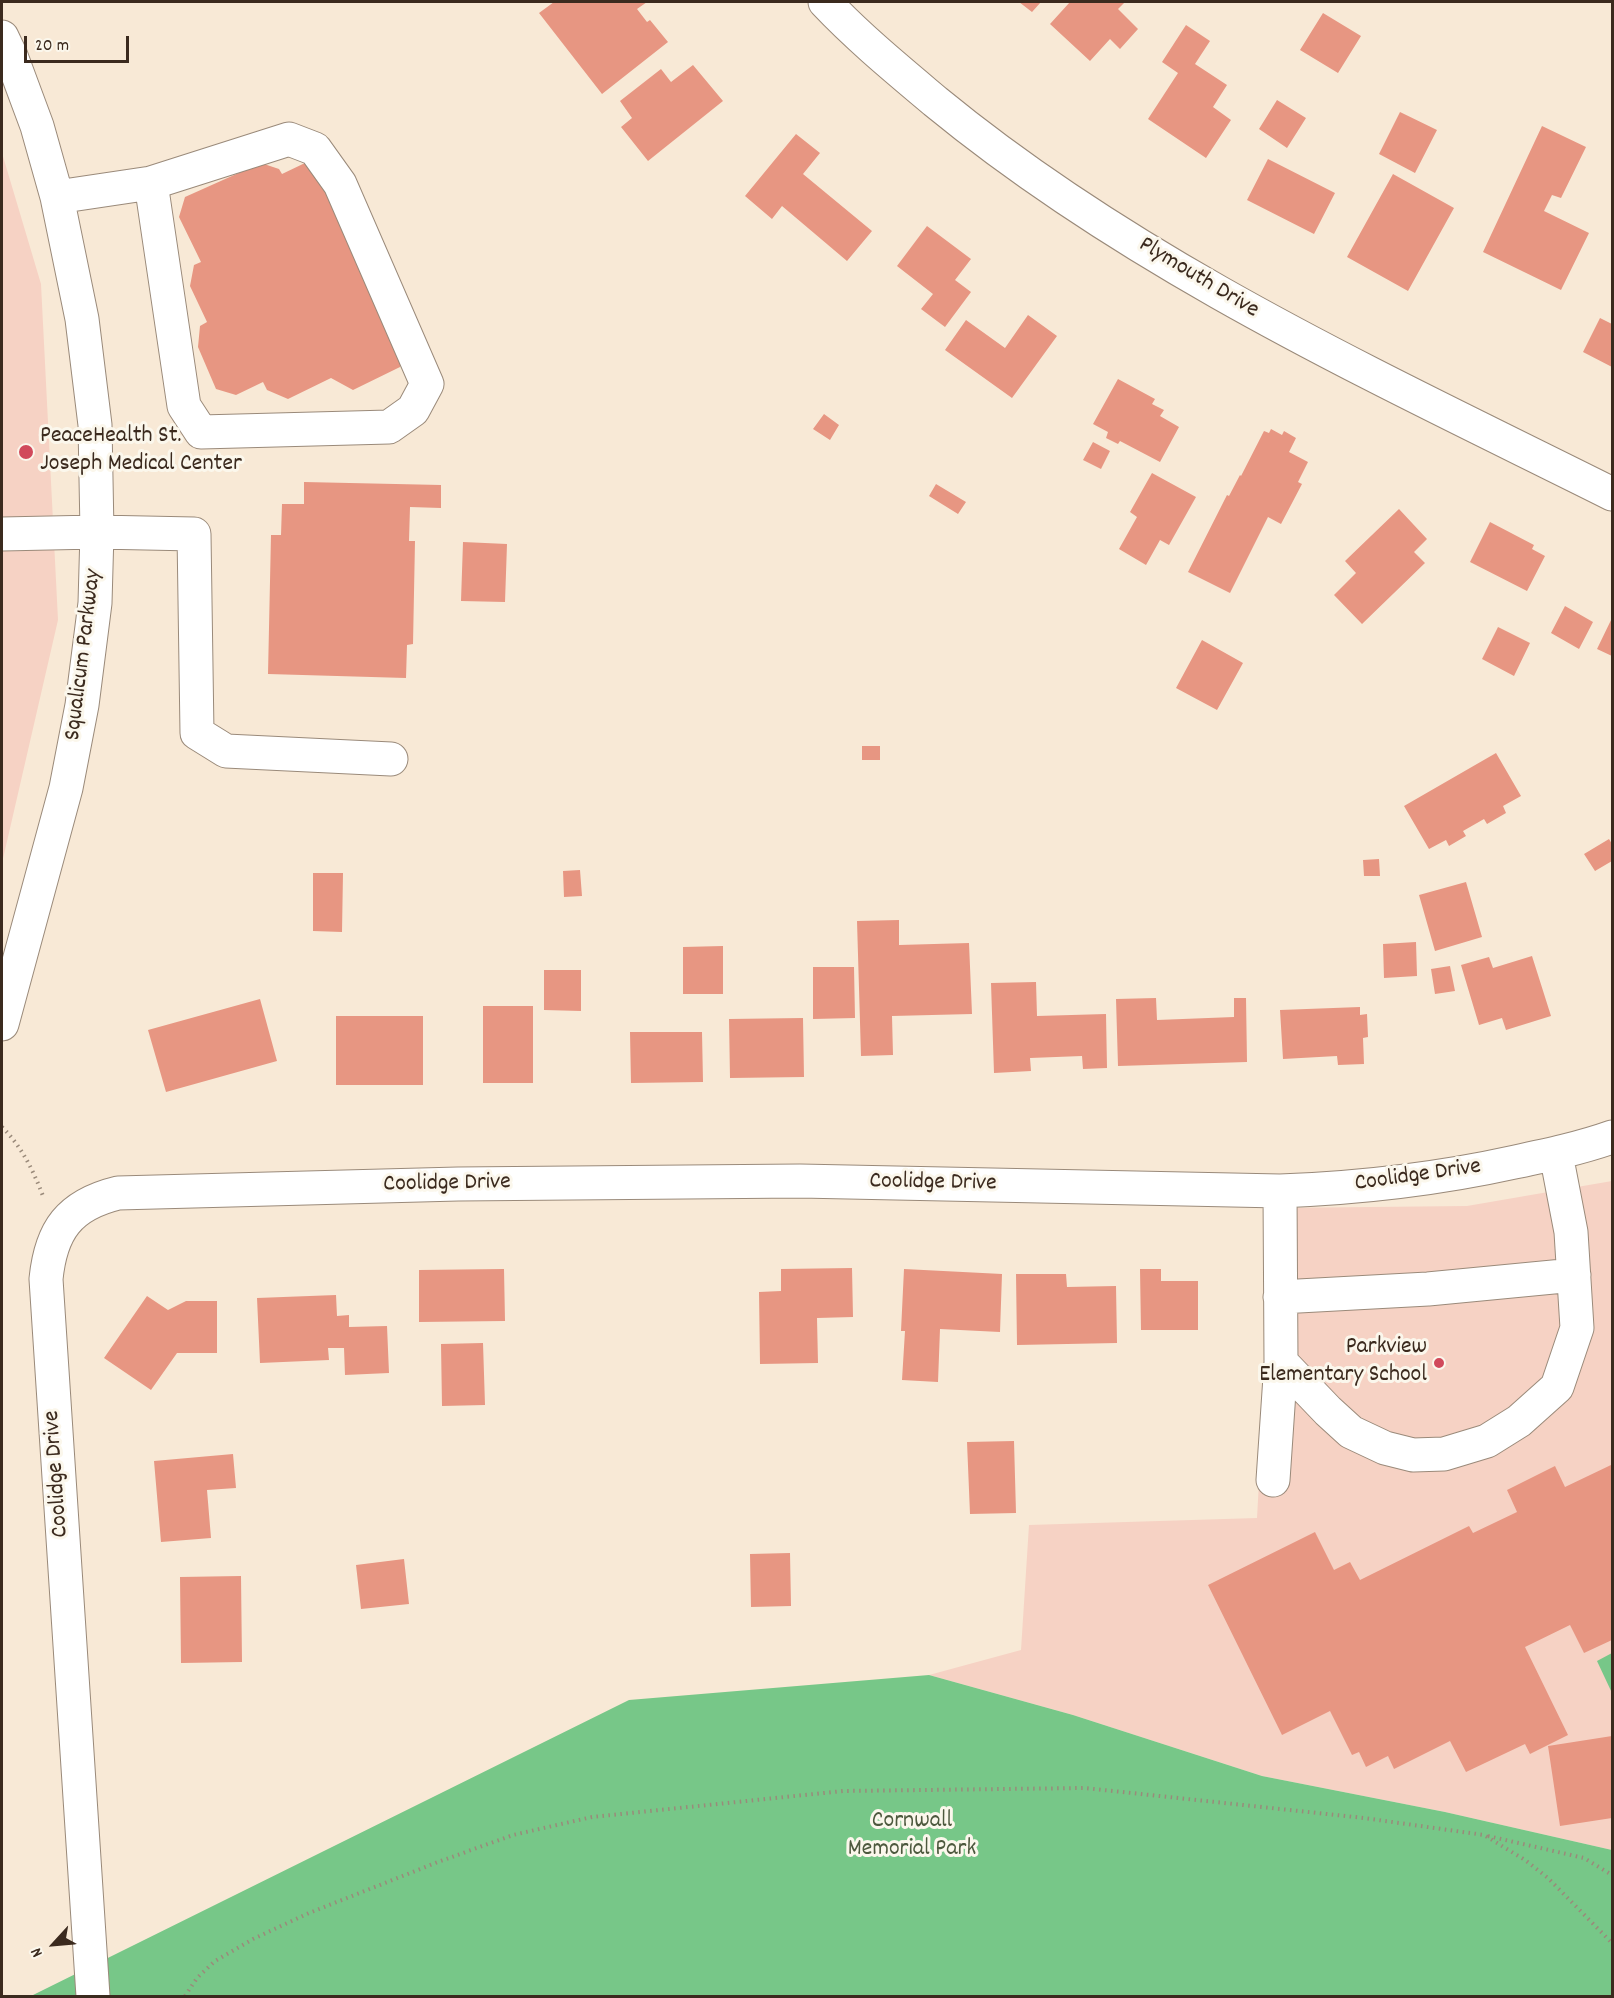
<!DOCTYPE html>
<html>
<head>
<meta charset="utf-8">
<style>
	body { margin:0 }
	#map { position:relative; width:1614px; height:1998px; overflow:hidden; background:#f8e9d6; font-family:Dekko,sans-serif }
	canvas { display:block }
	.frame { position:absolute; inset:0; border:3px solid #3b2a1e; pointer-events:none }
	.north { position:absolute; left:24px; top:1914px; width:60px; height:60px; -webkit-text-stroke:4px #fbf7ec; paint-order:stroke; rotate:244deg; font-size:16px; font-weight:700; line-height:24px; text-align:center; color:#3b2a1e }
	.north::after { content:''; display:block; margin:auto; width:21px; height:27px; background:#3b2a1e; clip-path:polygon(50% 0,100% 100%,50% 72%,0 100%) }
	.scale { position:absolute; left:24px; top:36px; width:105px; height:27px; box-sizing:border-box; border:3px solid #3b2a1e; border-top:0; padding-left:8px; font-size:18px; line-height:21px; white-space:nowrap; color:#3b2a1e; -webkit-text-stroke:4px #fbf7ec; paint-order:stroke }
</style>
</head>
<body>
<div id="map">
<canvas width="1614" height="1998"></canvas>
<div class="frame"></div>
<div class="north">N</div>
<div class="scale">20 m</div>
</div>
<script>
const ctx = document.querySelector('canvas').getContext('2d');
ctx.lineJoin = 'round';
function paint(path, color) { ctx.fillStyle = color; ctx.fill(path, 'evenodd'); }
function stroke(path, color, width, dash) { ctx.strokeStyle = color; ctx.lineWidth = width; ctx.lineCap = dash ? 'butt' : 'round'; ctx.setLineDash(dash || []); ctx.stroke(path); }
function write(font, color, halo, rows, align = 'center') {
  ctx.font = font + ' Dekko,sans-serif'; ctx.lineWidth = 6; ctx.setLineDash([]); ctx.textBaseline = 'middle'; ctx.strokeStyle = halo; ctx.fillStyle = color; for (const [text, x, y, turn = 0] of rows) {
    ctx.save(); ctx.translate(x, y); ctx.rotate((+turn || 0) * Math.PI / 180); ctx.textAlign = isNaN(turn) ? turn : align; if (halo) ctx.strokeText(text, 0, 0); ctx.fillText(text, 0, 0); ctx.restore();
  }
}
const built = new Path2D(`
	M2,153L41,284L58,620L2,863Z
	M1612,1181V1850L1445,1812L1262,1776L1073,1715L929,1675L1021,1650L1029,1525L1257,1518L1274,1208L1467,1206Z`);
const green = new Path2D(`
	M1612,1653V1693L1597,1661Z
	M929,1675L1073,1715L1262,1776L1445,1812L1612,1850V1996H31L629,1700Z`);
const building = new Path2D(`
	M554,2H647L637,9L647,22L650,20L668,42L602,94L539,13Z
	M1019,2H1041L1032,12Z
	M1070,2H1125L1118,9L1138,29L1120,49L1110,39L1090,61L1050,24Z
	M1323,13L1361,36L1338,73L1300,50Z
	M1186,25L1210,41L1195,64L1227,85L1213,107L1231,120L1206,158L1148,119L1178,73L1162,62Z
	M693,65L723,101L648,161L621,127L632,118L620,101L661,69L671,82Z
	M1277,100L1306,118L1287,148L1259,129Z
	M1400,112L1437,130L1415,173L1379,154Z
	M1542,126L1586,147L1561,198L1552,195L1544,211L1589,233L1561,290L1483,252Z
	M796,134L820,153L803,174L872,231L847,261L782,206L772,219L745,196Z
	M1268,159L1335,193L1314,234L1247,200Z
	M261,163L279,169L282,174L305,163L323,169L404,347L400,367L353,390L331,378L288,399L267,390L263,382L236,395L216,389L198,347L200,326L207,322L190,286L194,265L201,262L179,217L185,197Z
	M1393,174L1454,208L1408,291L1347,257Z
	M927,226L971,259L955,280L971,292L945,327L921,309L933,294L897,266Z
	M1028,315L1057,336L1012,398L945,350L966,320L1005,348Z
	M1600,318L1612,324V367L1583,352Z
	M1118,379L1155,399L1152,404L1164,410L1160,416L1179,427L1160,462L1120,441L1118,444L1106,438L1108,432L1093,424Z
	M824,414L839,425L830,440L813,429Z
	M1271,429L1282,435L1284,431L1296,438L1289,452L1308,462L1298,482L1302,484L1281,524L1268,517L1230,593L1188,572L1227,495L1229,496L1240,475L1241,476L1264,431L1269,433Z
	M1093,442L1110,451L1101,469L1083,460Z
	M1152,473L1196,497L1169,545L1160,540L1146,565L1119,549L1137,517L1130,512Z
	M304,482L441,485V508L410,507L409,541H415L413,644L407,645L406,678L268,674L271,535H281L282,504H304Z
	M936,484L966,502L958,514L929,496Z
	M1399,509L1427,539L1414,552L1425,563L1362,624L1334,595L1356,573L1345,561Z
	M1490,522L1534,545L1532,549L1545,556L1527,591L1470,562Z
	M463,542L507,544L505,602L461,601Z
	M1565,606L1593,622L1579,649L1551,633Z
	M1612,618V656L1597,649Z
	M1498,627L1530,643L1514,676L1482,659Z
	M1202,640L1243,663L1217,710L1176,688Z
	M862,746H880V760H862Z
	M1496,753L1521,796L1503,806L1506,813L1487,824L1484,819L1463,831L1466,836L1449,846L1446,840L1429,849L1404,806Z
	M1609,839L1612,844V861L1595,871L1584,854Z
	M1379,859L1380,876H1364L1363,860Z
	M580,870L582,896L564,897L563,871Z
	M313,873H343L342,932L313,931Z
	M1466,882L1482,937L1435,951L1419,895Z
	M899,920V945L969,943L972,1014L892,1016L893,1055L861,1056L857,921Z
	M1416,942L1417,976L1384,978L1383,944Z
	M723,946V994H683V947Z
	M1532,956L1551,1016L1506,1030L1502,1018L1479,1025L1461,965L1489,957L1493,968Z
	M1450,966L1455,991L1435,994L1431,969Z
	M813,967H854L855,1018L813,1019Z
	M544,970H581V1011L544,1010Z
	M1036,982L1037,1016L1106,1014L1107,1068L1083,1069L1082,1056L1030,1058L1031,1071L994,1073L991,983Z
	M1156,998L1157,1020L1234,1017V998H1246L1247,1062L1118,1066L1116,999Z
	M260,999L277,1061L166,1092L148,1030Z
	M483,1006H533V1083H483Z
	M1360,1007V1015L1367,1014L1368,1037L1363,1038L1364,1064L1338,1065L1337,1056L1283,1059L1280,1010Z
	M336,1016H423V1085H336Z
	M803,1018L804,1077L730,1078L729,1019Z
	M630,1032H702L703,1082L631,1083Z
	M852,1268L853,1317L817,1318L818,1363L760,1364L759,1292L781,1291V1269Z
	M504,1269L505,1321L419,1322V1270Z
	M904,1269L1002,1274L1000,1332L940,1329L938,1382L902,1380L905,1331H901Z
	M1140,1269H1161V1281H1198V1330H1141Z
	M1016,1274H1066L1067,1287L1116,1286L1117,1343L1017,1345Z
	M336,1295L337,1316L349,1315V1327L387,1326L389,1373L345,1375L344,1348H328L329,1360L260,1363L257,1298Z
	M147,1296L168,1310L186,1301H217V1353H177L151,1390L104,1358Z
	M483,1343L485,1405L442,1406L441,1344Z
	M1014,1441L1016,1513L970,1514L967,1442Z
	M233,1454L236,1488L207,1490L211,1538L161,1542L154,1461Z
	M1611,1465L1612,1640L1584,1653L1570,1625L1525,1647L1568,1735L1530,1754L1525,1744L1466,1772L1450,1741L1394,1769L1388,1756L1366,1767L1359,1752L1352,1755L1330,1711L1282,1735L1208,1585L1315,1532L1334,1570L1350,1562L1360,1580L1469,1526L1473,1533L1517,1512L1507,1490L1555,1466L1565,1487Z
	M790,1553L791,1606L751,1607L750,1554Z
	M404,1559L409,1604L361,1609L356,1565Z
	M241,1576L242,1662L181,1663L180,1577Z
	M1612,1736V1818L1560,1826L1548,1746Z`);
const path = new Path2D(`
	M2,1127C22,1147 33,1170 43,1196
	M1488,1836L1584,1858L1612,1875
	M185,1996L197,1978L215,1961L253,1939L309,1913L438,1862L513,1835L592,1817L843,1791L1085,1788L1364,1818L1484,1835L1525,1860L1548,1878L1612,1943`);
const minor = new Path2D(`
	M825,2C859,38 898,70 936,102C1138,268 1380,378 1612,494
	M2,37L11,56L37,126L57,197L82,319L95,425L97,532L95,603L82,705L66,788L2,1024
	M57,197L151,183L289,139L315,149L340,184L427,384L413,410L389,427L201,432L184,406L151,183
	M2,534L97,532L194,534L197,733L226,751L391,759
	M1280,1297L1428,1289L1574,1275
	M1281,1362L1328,1411L1351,1432L1385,1448L1413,1455L1444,1454L1487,1441L1519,1421L1557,1387L1577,1328L1571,1232L1556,1154
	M1273,1480L1281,1362L1280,1191
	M93,1996L46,1279C51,1230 69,1205 118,1193L458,1184L800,1181L1280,1191C1360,1188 1438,1179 1515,1162C1548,1155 1581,1148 1612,1137`);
const markers = [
	[26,452,8,"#d1495b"],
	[1439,1363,6,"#d1495b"]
];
const streetNames = [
	["Plymouth Drive",1198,279,31],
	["Squalicum Parkway",85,655,-83],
	["Coolidge Drive",1418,1177,-8],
	["Coolidge Drive",933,1184,1],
	["Coolidge Drive",447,1185,-1],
	["Coolidge Drive",58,1474,-94]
];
const poiNames = [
	["PeaceHealth St.",40,438],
	["Joseph Medical Center",40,466],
	["Parkview",1427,1349,"right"],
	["Elementary School",1427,1377,"right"]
];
const parkNames = [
	["Cornwall",912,1823],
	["Memorial Park",912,1851]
];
paint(built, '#f6d2c4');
paint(green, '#77c788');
paint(building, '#e79682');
stroke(minor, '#9a8a7a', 35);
stroke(path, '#9a8a7a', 4, [1.5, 4.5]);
stroke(minor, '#fff', 33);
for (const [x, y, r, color] of markers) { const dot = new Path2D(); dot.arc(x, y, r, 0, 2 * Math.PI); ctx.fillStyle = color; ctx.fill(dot); stroke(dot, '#fbf7ec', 2); }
write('24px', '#3b2a1e', '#fbf7ec', streetNames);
write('24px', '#3b2a1e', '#fbf7ec', poiNames, 'left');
write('24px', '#4d593e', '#fbf7ec', parkNames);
</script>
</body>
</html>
